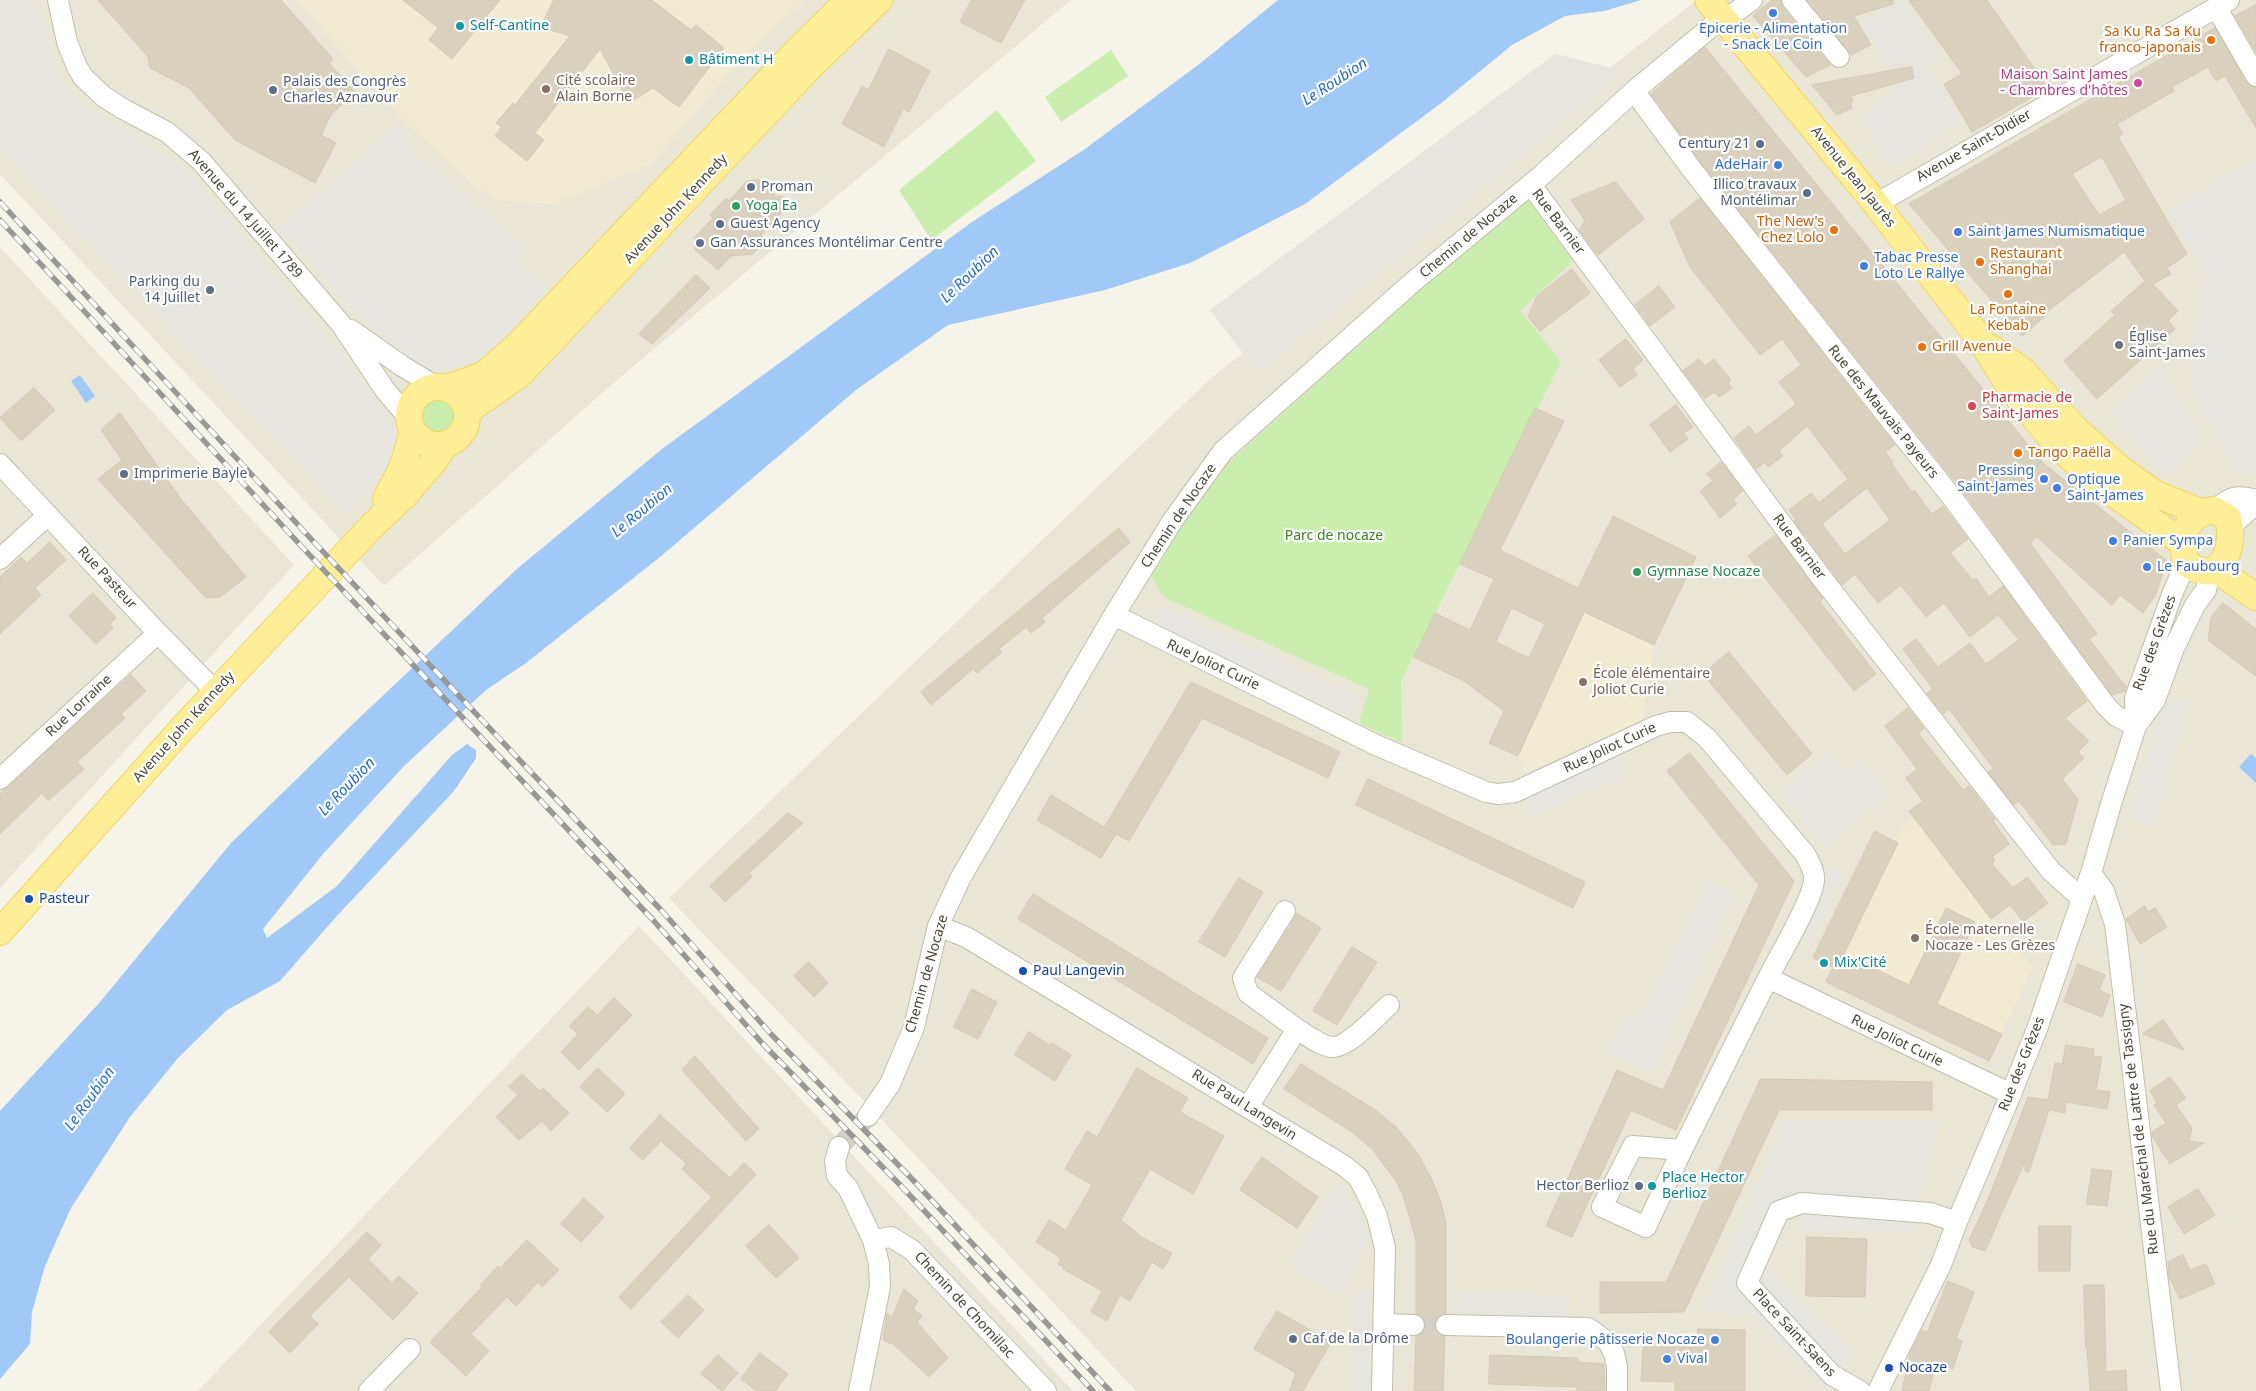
<!DOCTYPE html>
<html>
<head>
<meta charset="utf-8">
<style>
	body { margin:0 }
	canvas { display:block; background:#f6f3e9 }
</style>
</head>
<body>
<canvas width="2256" height="1391"></canvas>
<script>
const ctx = document.querySelector('canvas').getContext('2d');
ctx.lineJoin = 'round';
function paint(path, color) { ctx.fillStyle = color; ctx.fill(path, 'evenodd'); }
function stroke(path, color, width, dash) { ctx.strokeStyle = color; ctx.lineWidth = width; ctx.lineCap = dash ? 'butt' : 'round'; ctx.setLineDash(dash || []); ctx.stroke(path); }
function write(font, color, halo, rows, align = 'center') {
  ctx.font = font + ' "Noto Sans",sans-serif'; ctx.lineWidth = 4.5; ctx.setLineDash([]); ctx.textBaseline = 'middle'; ctx.strokeStyle = halo; ctx.fillStyle = color; for (const [text, x, y, turn = 0] of rows) {
    ctx.save(); ctx.translate(x, y); ctx.rotate((+turn || 0) * Math.PI / 180); ctx.textAlign = isNaN(turn) ? turn : align; if (halo) ctx.strokeText(text, 0, 0); ctx.fillText(text, 0, 0); ctx.restore();
  }
}
const residential = new Path2D(`
	M0,0H1071L617,380L384,586L0,174Z
	M1697,0H2256V1391H1136L884,1122L669,898L1211,378Z
	M0,247L294,565L0,888Z
	M639,926L1073,1391H198Z`);
const education = new Path2D(`
	M296,0H805L744,56L651,164L554,204L496,200L474,185L404,121Z
	M1500,550L1578,588L1571,606L1654,645L1642,720L1525,773L1518,756L1489,743L1552,608L1539,621L1512,609L1493,581L1482,574L1484,570L1490,572Z
	M1913,817L2032,968L1989,1061L1826,982L1833,967L1813,958L1875,831L1893,840Z`);
const green = new Path2D(`
	M1111,50L1128,76L1061,122L1045,97Z
	M997,110L1036,161L931,240L899,190Z
	M1525,196L1573,261L1520,311L1561,362L1401,681L1402,743L1359,723L1369,689L1163,597L1151,576L1211,478Z
	M422 415a16 16 0 1 1 32 0a16 16 0 1 1-32 0Z`);
const parking = new Path2D(`
	M0,0H29L43,22L51,43L61,83L82,105L183,167L389,414L395,441L393,459L346,515L0,150Z
	M1880,0H1903L1911,9L1941,56L1928,67L1959,121L1917,151L1893,165L1885,158L1860,117L1900,85L1861,25L1878,13Z
	M1555,54L1624,71L1258,373L1210,310Z
	M399,122L407,147L526,248L516,262L547,286L519,317L524,322L488,360L483,356L444,371L416,362L393,345L356,313L281,228Z
	M2256,159V474L2235,473L2216,432L2198,410L2189,368L2191,347L2204,306L2205,271L2168,211Z
	M2159,366L2204,438L2168,476L2109,411Z
	M1159,605L1360,698L1353,718L1151,623Z
	M2167,698L2190,704L2153,827L2127,817Z
	M1828,753L1844,773L1861,760L1888,794L1825,846L1781,793Z
	M1616,758L1624,776L1534,816L1526,798Z
	M1838,868L1843,873L1813,938L1795,942L1824,875Z
	M1709,881L1735,894L1652,1072L1608,1051L1626,1016L1640,1019Z
	M1785,1120H1940L1911,1231H1801L1803,1215H1799L1781,1229L1768,1260L1771,1272L1853,1352L1831,1391H1826L1750,1315L1702,1312Z
	M1340,1178L1370,1236L1339,1295L1288,1265Z
	M1356,1291H1371L1369,1391H1354Z
	M1459,1292L1569,1296L1568,1317L1458,1313Z`);
const water = new Path2D(`
	M1278,0H1641L1604,11L1565,16L1512,45L1440,104L1305,204L1190,263L1105,290L948,325L856,390L660,557L526,663L486,690L404,766L323,854L263,929L267,938L337,886L452,755L467,744L476,750V758L454,791L335,918L280,981L227,1010L178,1058L130,1117L71,1208L45,1266L32,1312L30,1344L0,1379V1111L100,1002L231,843L354,723L518,568L662,449L972,222L1085,149L1202,62Z
	M80,375L95,396L86,403L71,381Z
	M2251,754L2256,758V783L2239,767Z`);
const building = new Path2D(`
	M98,0H281L333,59L329,63L356,93L332,113L321,135L336,143L315,183L235,140L189,88L150,68L148,57Z
	M403,0H500L452,59L429,40L438,28Z
	M554,0H652L691,30L696,25L724,48L679,107L653,88L629,103L600,49L535,133L544,140L527,161L495,136L501,127L496,123L513,103L515,105L570,36L541,27Z
	M972,0H1025L1001,43L960,22Z
	M1772,0H1780L1783,8L1830,65L1806,77L1753,16Z
	M1807,0H1893V4L1854,16L1871,45L1851,55Z
	M1909,0H1987L2048,88L1972,132L1944,84L1962,74Z
	M2256,5V52L2235,16Z
	M2215,28L2246,82L2256,88V128L2225,76L2216,81L2208,67L2172,87L2174,91L2117,124L2123,134L2118,137L2187,254L2167,268L2171,274L2153,284L2178,311L2168,321L2175,329L2097,399L2064,361L2115,315L2111,311L2145,281L2124,252L2047,312L2048,314L2022,336L1909,204ZM2102,157L2126,200L2099,215L2072,174Z
	M1705,47L2043,463L2167,561L2156,594L2143,613L2120,595L2112,605L2037,537L2030,543L2097,634L2089,639L2126,687L2125,691L2112,695L1964,493L1702,164L1651,94Z
	M889,49L930,71L909,112L903,109L884,147L842,124L862,86L868,90Z
	M1912,67L1914,78L1851,96L1853,101L1850,103L1852,108L1837,115L1812,85Z
	M759,180L776,196H782L790,203L762,234V244L753,254L731,256L718,270L695,250V237L713,218L710,215L726,198L729,201L747,181Z
	M1616,182L1644,219L1598,255L1579,230L1585,221L1571,200Z
	M1700,198L1895,445L1885,452L1893,462L1891,463L1912,492L1914,490L1932,514L1943,506L1968,539L1950,553L1973,580L1976,578L1989,597L2003,586L2087,701L2065,718L2089,741L2078,752L2084,758L2062,779L2078,799L2066,844L2053,845L2019,801L2014,805L1988,772L1993,768L1949,709L1943,714L1927,693L1933,689L1903,649L1916,639L1938,667L1970,643L1986,664L2019,640L1998,615L1970,637L1944,603L1926,617L1901,585L1878,603L1855,574L1842,585L1794,521L1796,520L1789,510L1811,493L1819,503L1848,479L1807,426L1779,451L1783,456L1768,467L1765,462L1756,469L1734,438L1749,426L1756,435L1796,404L1779,382L1801,365L1782,339L1760,355L1690,267L1670,222ZM1867,488L1890,520L1845,554L1822,524Z
	M1572,269L1590,293L1540,331L1528,317L1537,296Z
	M696,275L710,288L652,344L639,334Z
	M1659,286L1675,307L1650,326L1635,305Z
	M1626,339L1643,360L1633,369L1637,375L1620,387L1599,360Z
	M1699,359L1705,366L1714,359L1731,380L1728,382L1732,388L1719,397L1714,392L1705,399L1683,371Z
	M34,388L55,410L21,441L0,418Z
	M1676,405L1693,427L1684,433L1688,439L1670,452L1650,425Z
	M1535,408L1564,421L1500,550L1578,588L1613,516L1696,557L1654,645L1584,612L1518,756L1489,743L1504,711L1464,681L1414,657L1435,613L1470,630L1494,579L1460,564ZM1512,608L1545,624L1529,658L1496,642Z
	M120,413L181,499L246,577L220,597L206,598L98,479L122,460L101,430Z
	M1721,462L1743,491L1733,499L1737,504L1720,518L1700,491L1713,481L1707,474Z
	M1119,528L1130,542L1042,618L1045,622L1031,633L1026,627L999,649L1002,652L977,673L973,669L931,705L921,692Z
	M1776,535L1823,599L1820,602L1876,674L1854,691L1748,556Z
	M50,542L66,560L35,588L41,595L0,634V577L21,557L27,563Z
	M93,593L116,618L110,624L113,628L96,644L69,616Z
	M2223,603L2256,629V676L2208,640L2211,618Z
	M1729,652L1812,754L1787,775L1703,674Z
	M131,675L146,691L121,714L125,718L77,762L84,769L48,801L42,793L0,834V794Z
	M1191,682L1340,752L1328,778L1202,718L1129,841L1108,830L1116,834L1101,858L1037,820L1051,795L1104,827Z
	M1908,708L1924,728L1918,733L1963,790L1969,786L1995,819L1993,821L2009,844L1992,857L1995,861L1992,864L2013,888L2027,877L2048,903L2023,922L2010,905L1991,919L1909,811L1923,801L1906,778L1917,769L1885,726Z
	M1690,753L1794,881L1676,1130L1631,1110L1572,1237L1546,1226L1617,1070L1663,1090L1759,885L1667,771Z
	M1368,779L1585,882L1573,908L1356,805Z
	M788,813L803,823L749,873L752,877L725,902L710,886Z
	M1875,831L1898,843L1844,954L1909,985L1946,908L1975,922L1937,1004L2002,1034L1989,1061L1826,982L1833,967L1813,958Z
	M1239,878L1263,892L1225,957L1199,942Z
	M1033,894L1268,1038L1253,1064L1018,919Z
	M2145,906L2148,912L2155,908L2167,927L2140,944L2126,919Z
	M1296,913L1321,928L1281,991L1257,977Z
	M1352,947L1377,962L1337,1025L1313,1011Z
	M809,962L828,983L814,997L794,976Z
	M2078,964L2105,975L2099,990L2110,995L2102,1017L2064,1002Z
	M972,989L997,1002L978,1039L954,1027Z
	M614,998L632,1015L579,1070L561,1052L578,1034L569,1026L588,1007L597,1015Z
	M2163,1020L2184,1050L2143,1034Z
	M1029,1032L1050,1045L1052,1043L1071,1055L1055,1081L1015,1055Z
	M2066,1045L2094,1049L2093,1056L2102,1057L2096,1090L2110,1092L2107,1109L2066,1102L2065,1113L2049,1110L2029,1172L2025,1171V1161L1985,1251L1972,1247L1969,1240L1989,1197L2028,1097L2048,1100L2055,1063L2062,1064Z
	M695,1056L759,1129L746,1141L682,1070Z
	M1301,1064L1377,1111L1397,1128L1418,1154L1432,1180L1440,1199L1446,1224V1313L1440,1315L1434,1324L1436,1331L1445,1337L1443,1391H1414L1416,1336L1424,1332L1426,1325L1424,1319L1416,1314V1240L1403,1195L1396,1181L1373,1150L1352,1132L1284,1089Z
	M598,1068L625,1094L607,1112L580,1087Z
	M1137,1068L1188,1098L1180,1112L1224,1136L1193,1194L1150,1169L1121,1220L1143,1238L1172,1253L1163,1269L1152,1262L1130,1301L1120,1295L1107,1321L1091,1312L1102,1291L1063,1269L1064,1267L1058,1264L1061,1258L1036,1242L1049,1220L1066,1230L1092,1185L1065,1169L1087,1131L1097,1137Z
	M522,1074L540,1091L543,1088L569,1113L551,1131L542,1121L519,1140L496,1117L518,1095L509,1087Z
	M2170,1077L2186,1098L2176,1105L2192,1128L2189,1141L2204,1143L2170,1164L2152,1136V1132L2166,1123L2154,1105L2157,1103L2150,1091Z
	M1761,1079L1932,1082V1110H1779L1684,1312L1600,1313V1282H1666Z
	M660,1115L730,1178L744,1163L756,1174L631,1309L619,1297L712,1197L682,1169L686,1163L661,1141L643,1160L630,1148Z
	M1262,1157L1318,1197L1297,1228L1240,1190Z
	M2092,1169L2112,1171L2107,1206L2087,1204Z
	M2198,1189L2215,1215L2184,1234L2168,1207Z
	M584,1198L604,1217L581,1242L561,1224Z
	M769,1225L799,1258L776,1278L746,1246Z
	M2039,1226H2071L2070,1271H2039Z
	M367,1232L381,1245L368,1259L392,1283L399,1276L418,1293L393,1320L349,1277L310,1316L318,1324L290,1353L269,1332Z
	M1807,1237L1867,1239L1865,1297L1806,1296Z
	M527,1240L559,1270L542,1287L538,1282L516,1306L507,1297L471,1334L489,1351L466,1376L430,1342L482,1287L480,1285L498,1266L500,1268Z
	M2183,1255L2190,1270L2206,1264L2215,1284L2180,1299L2169,1277L2168,1262Z
	M1948,1281L1974,1292L1956,1339L1962,1341L1953,1369L1936,1363L1929,1391H1902L1910,1353L1922,1330L1927,1332Z
	M2084,1285H2104L2106,1372L2126,1370L2127,1391H2090L2087,1348H2086Z
	M904,1289L918,1301L913,1309L922,1316L917,1322L948,1358L929,1377L891,1342L890,1344L883,1340L887,1313L892,1317Z
	M688,1295L704,1310L678,1338L661,1322Z
	M1277,1311L1331,1342L1303,1391H1289L1296,1373L1254,1349Z
	M1698,1329L1745,1330V1391H1675V1382L1641,1381L1643,1347H1698Z
	M760,1353L788,1374L775,1391H757L741,1379Z
	M718,1355L738,1373L722,1391L701,1374Z
	M1490,1355L1577,1358L1578,1362L1604,1364L1605,1391H1577V1387L1489,1384Z`);
const minorTunnel = new Path2D(`
	M839,1147L868,1116
	M1414,1325H1446`);
const minor = new Path2D(`
	M58,0L67,42L77,67L83,77L103,96L123,109L167,132L201,161L341,324L385,390L408,417
	M1792,0L1839,57
	M2216,7L2256,76
	M1725,20L1752,0
	M1634,91L1693,171L1954,500L2106,706L2116,716L2136,726
	M1531,185L1821,577L2051,871L2081,898
	M1876,204L2229,0
	M351,330L402,366L435,386
	M0,464L158,633L216,692
	M2214,510C2230,497 2236,494 2256,500
	M2230,527L2249,510L2255,500
	M0,559L48,515
	M1114,615L1376,745L1486,792L1498,794L1515,792L1656,726L1670,722H1687L1707,738L1805,854C1809,862 1815,871 1814,880C1813,900 1779,956 1768,978L2011,1094
	M2136,726L2135,698L2173,592L2186,563
	M0,779L158,633
	M2091,873L2104,891L2115,924L2171,1391
	M938,926L966,937L1343,1165L1358,1177L1367,1194L1377,1216L1385,1248L1382,1391
	M1297,1029C1307,1035 1320,1046 1332,1047C1348,1048 1377,1016 1389,1005
	M1248,1107L1297,1029L1248,993L1243,978L1285,911
	M868,1116L890,1084L914,1027L938,926L961,877L1114,615L1173,520L1223,451L1414,281L1542,175L1634,91L1723,17
	M839,1147L835,1161L837,1176L848,1188L873,1240L879,1264L880,1287L859,1391
	M1682,1150L1646,1227L1602,1207L1633,1146L1682,1150L1768,978
	M873,1240L891,1237L912,1250L1046,1391
	M1384,1324L1414,1325
	M1446,1325L1588,1328L1608,1342L1614,1353L1617,1367V1391
	M369,1391L410,1349
	M1860,1391L1832,1375L1747,1283L1779,1211L1802,1203L1930,1213L1957,1222
	M1878,1391L1941,1265L1957,1222L2011,1094L2037,1029L2091,873L2111,804L2136,726L2155,700L2174,648L2195,605L2206,590L2210,570`);
const major = new Path2D(`
	M1708,0L1876,204L1980,339L2012,390L2057,445L2096,481L2183,543
	M1993,349L2024,372L2075,429L2119,468L2154,493L2200,512
	M409 416a29 29 0 1 1 58 0a29 29 0 1 1-58 0Z
	M447,388L484,375L520,343L795,53L849,0
	M467,411L519,375L809,68L879,0
	M386,499L402,468L413,433
	M2214,510L2228,518C2236,547 2221,589 2186,563C2179,537 2185,513 2214,510Z
	M2215,569L2256,597
	M0,932L188,722L372,526L406,494L437,457L444,445`);
const rail = new Path2D(`
	M0,202L313,541L662,911L771,1034L912,1179L1110,1391
	M0,220L304,549L653,920L762,1043L903,1188L1093,1391`);
const markers = [
	[1773,13,5,"#3f7fe0"],
	[460,26,5,"#0f9aa8"],
	[2211,40,5,"#e8710a"],
	[689,60,5,"#0f9aa8"],
	[2138,83,5,"#d1479c"],
	[546,89,5,"#8d6e63"],
	[273,90,5,"#5c6f8a"],
	[1760,144,5,"#5c6f8a"],
	[1778,165,5,"#3f7fe0"],
	[751,187,5,"#5c6f8a"],
	[1807,193,5,"#5c6f8a"],
	[736,206,5,"#2e9e5b"],
	[720,224,5,"#5c6f8a"],
	[1834,230,5,"#e8710a"],
	[1958,232,5,"#3f7fe0"],
	[700,243,5,"#5c6f8a"],
	[1980,262,5,"#e8710a"],
	[1864,266,5,"#3f7fe0"],
	[210,290,5,"#5c6f8a"],
	[2008,294,5,"#e8710a"],
	[2119,345,5,"#6b7280"],
	[1922,347,5,"#e8710a"],
	[1972,406,5,"#e0444e"],
	[2018,453,5,"#e8710a"],
	[124,474,5,"#5c6f8a"],
	[2044,479,5,"#3f7fe0"],
	[2057,488,5,"#3f7fe0"],
	[2113,541,5,"#3f7fe0"],
	[2147,567,5,"#3f7fe0"],
	[1637,572,5,"#2e9e5b"],
	[1583,682,5,"#8d6e63"],
	[29,899,5,"#1a4fb4"],
	[1915,938,5,"#8d6e63"],
	[1824,963,5,"#0f9aa8"],
	[1023,971,5,"#1a4fb4"],
	[1639,1186,5,"#5c6f8a"],
	[1652,1186,5,"#0f9aa8"],
	[1293,1339,5,"#5c6f8a"],
	[1715,1340,5,"#3f7fe0"],
	[1667,1359,5,"#3f7fe0"],
	[1889,1368,5,"#1a4fb4"]
];
const cultureNames = [
	["Self-Cantine",470,26],
	["Bâtiment H",699,60],
	["Mix'Cité",1834,963],
	["Place Hector",1662,1178],
	["Berlioz",1662,1194]
];
const shopNames = [
	["Epicerie - Alimentation",1773,29,"center"],
	["- Snack Le Coin",1773,45,"center"],
	["AdeHair",1768,165,"right"],
	["Saint James Numismatique",1968,232],
	["Tabac Presse",1874,258],
	["Loto Le Rallye",1874,274],
	["Pressing",2034,471,"right"],
	["Saint-James",2034,487,"right"],
	["Optique",2067,480],
	["Saint-James",2067,496],
	["Panier Sympa",2123,541],
	["Le Faubourg",2157,567],
	["Boulangerie pâtisserie Nocaze",1705,1340,"right"],
	["Vival",1677,1359]
];
const foodNames = [
	["Sa Ku Ra Sa Ku",2201,32,"right"],
	["franco-japonais",2201,48,"right"],
	["The New's",1824,222,"right"],
	["Chez Lolo",1824,238,"right"],
	["Restaurant",1990,254],
	["Shanghai",1990,270],
	["La Fontaine",2008,310,"center"],
	["Kebab",2008,326,"center"],
	["Grill Avenue",1932,347],
	["Tango Paëlla",2028,453]
];
const hotelNames = [
	["Maison Saint James",2128,75],
	["- Chambres d'hôtes",2128,91]
];
const educationNames = [
	["Cité scolaire",556,81],
	["Alain Borne",556,97],
	["École élémentaire",1593,674],
	["Joliot Curie",1593,690],
	["École maternelle",1925,930],
	["Nocaze - Les Grèzes",1925,946]
];
const serviceNames = [
	["Palais des Congrès",283,82],
	["Charles Aznavour",283,98],
	["Century 21",1750,144,"right"],
	["Illico travaux",1797,185,"right"],
	["Montélimar",1797,201,"right"],
	["Proman",761,187],
	["Guest Agency",730,224],
	["Gan Assurances Montélimar Centre",710,243],
	["Parking du",200,282,"right"],
	["14 Juillet",200,298,"right"],
	["Imprimerie Bayle",134,474],
	["Hector Berlioz",1629,1186,"right"],
	["Caf de la Drôme",1303,1339]
];
const streetNames = [
	["Avenue Saint-Didier",1974,146,-30],
	["Avenue Jean Jaurès",1853,177,51],
	["Avenue John Kennedy",676,209,-47],
	["Avenue du 14 Juillet 1789",245,214,49],
	["Rue Barnier",1558,222,53],
	["Chemin de Nocaze",1469,236,-40],
	["Rue des Mauvais Payeurs",1883,412,51],
	["Chemin de Nocaze",1179,516,-56],
	["Rue Barnier",1799,547,53],
	["Rue Pasteur",107,578,47],
	["Rue des Grèzes",2155,643,-70],
	["Rue Joliot Curie",1213,665,25],
	["Rue Lorraine",79,706,-43],
	["Avenue John Kennedy",184,727,-48],
	["Rue Joliot Curie",1610,748,-25],
	["Chemin de Nocaze",927,974,-74],
	["Rue Joliot Curie",1897,1041,26],
	["Rue des Grèzes",2022,1064,-68],
	["Rue Paul Langevin",1244,1105,32],
	["Rue du Maréchal de Lattre de Tassigny",2139,1129,-97],
	["Chemin de Chomillac",964,1305,47],
	["Place Saint-Saens",1794,1333,47]
];
const leisureNames = [
	["Yoga Ea",746,206],
	["Gymnase Nocaze",1647,572]
];
const worshipNames = [
	["Église",2129,337],
	["Saint-James",2129,353]
];
const healthNames = [
	["Pharmacie de",1982,398],
	["Saint-James",1982,414]
];
const parkNames = [
	["Parc de nocaze",1334,536]
];
const transitNames = [
	["Pasteur",39,899],
	["Paul Langevin",1033,971],
	["Nocaze",1899,1368]
];
const waterNames = [
	["Le Roubion",1335,82,-33],
	["Le Roubion",970,275,-44],
	["Le Roubion",642,511,-40],
	["Le Roubion",347,787,-46],
	["Le Roubion",90,1099,-54]
];
paint(residential, '#eae6d6');
paint(education, '#f0ebd1');
paint(green, '#c9eeae');
paint(parking, '#e7e5e0');
paint(water, '#a0c9f7');
paint(building, '#d9d1bd');
stroke(building, '#d4caaf', 1);
stroke(minorTunnel, '#d4d0c5', 20, [20, 10]);
stroke(minor, '#c2bdaa', 22);
stroke(major, '#efd55d', 28);
stroke(minor, '#fff', 20);
stroke(major, '#ffee98', 26);
stroke(rail, '#989898', 5.5);
stroke(rail, '#fff', 4, [11]);
for (const [x, y, r, color] of markers) { const dot = new Path2D(); dot.arc(x, y, r, 0, 2 * Math.PI); ctx.fillStyle = color; ctx.fill(dot); stroke(dot, '#fff', 2); }
write('14px', '#0d838f', '#fff', cultureNames, 'left');
write('14px', '#366cbe', '#fff', shopNames, 'left');
write('14px', '#c56008', '#fff', foodNames, 'left');
write('14px', '#b23c85', '#fff', hotelNames, 'right');
write('14px', '#785e54', '#fff', educationNames, 'left');
write('14px', '#4e5e75', '#fff', serviceNames, 'left');
write('14px', '#4a4536', '#fff', streetNames);
write('14px', '#27864d', '#fff', leisureNames, 'left');
write('14px', '#5b616d', '#fff', worshipNames, 'left');
write('14px', '#be3a42', '#fff', healthNames, 'left');
write('14px', '#3b8323', '#fff', parkNames);
write('14px', '#164399', '#fff', transitNames, 'left');
write('italic 15px', '#236cc2', '#fff', waterNames);
</script>
</body>
</html>
